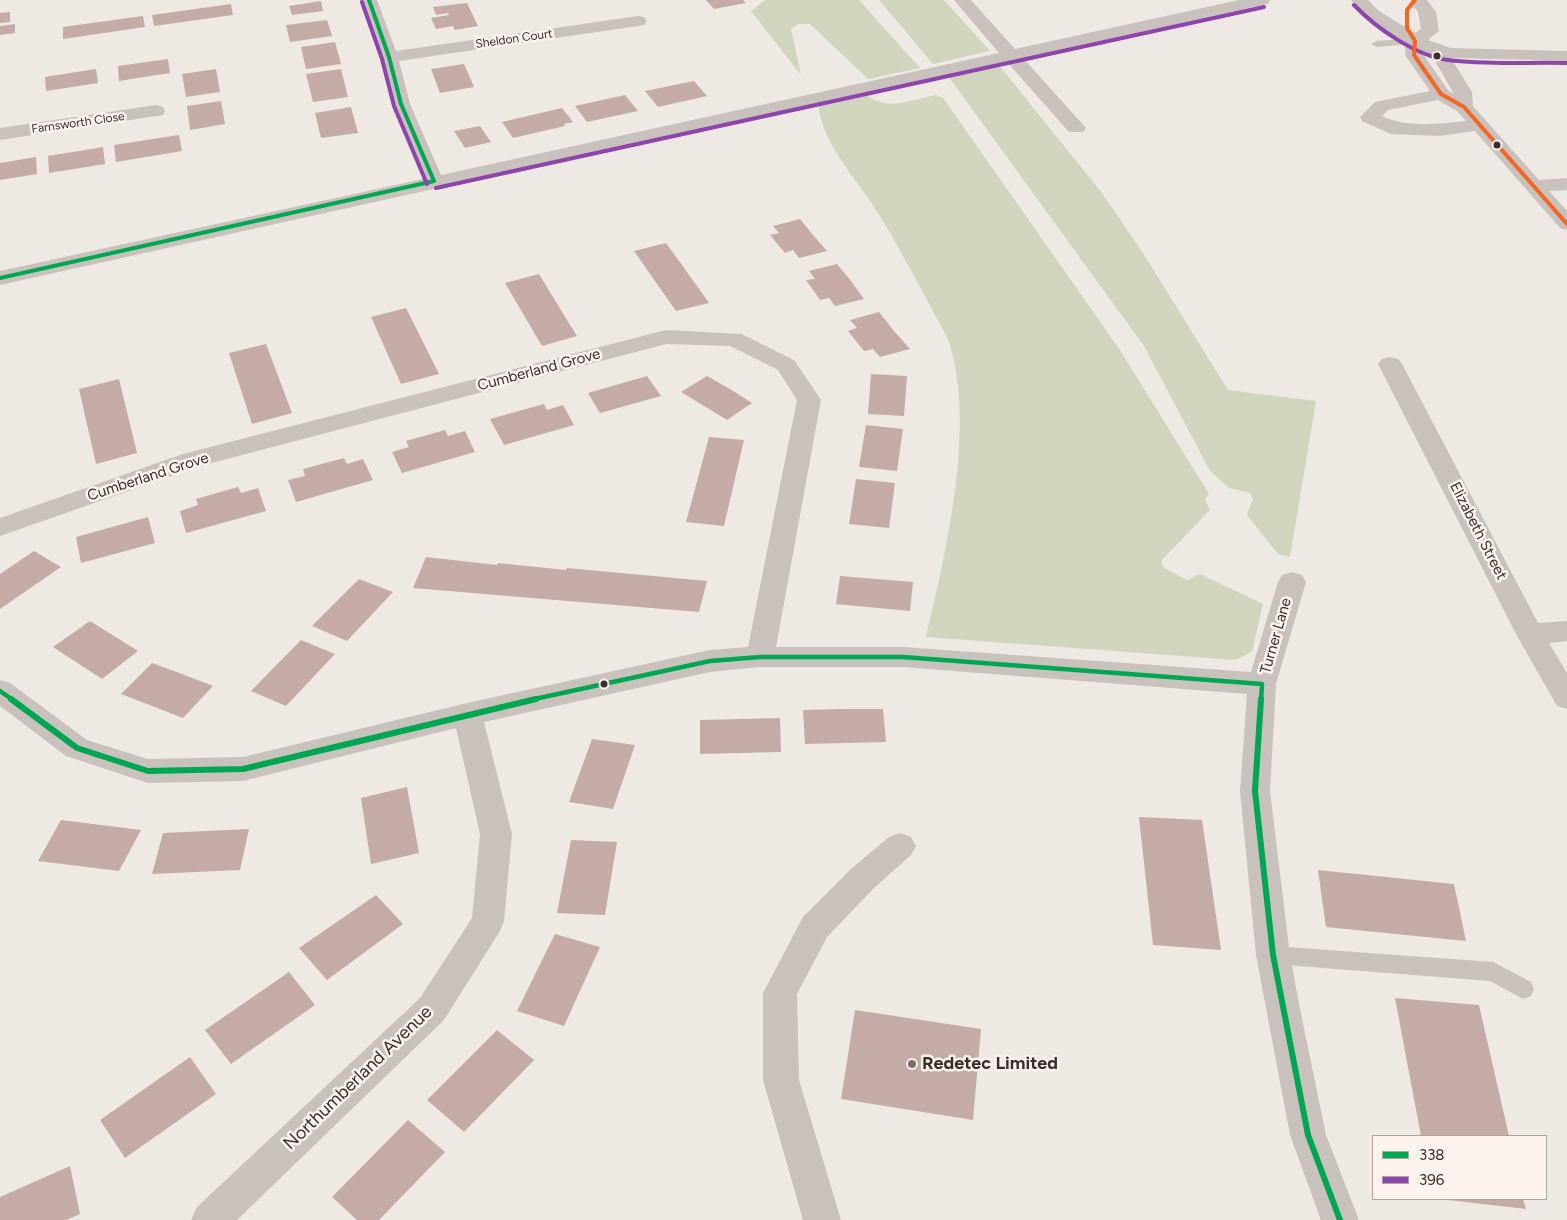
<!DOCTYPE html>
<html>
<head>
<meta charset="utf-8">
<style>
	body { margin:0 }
	#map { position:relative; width:1567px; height:1220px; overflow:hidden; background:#efe9e4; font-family:Figtree,sans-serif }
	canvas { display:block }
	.legend { position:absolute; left:1372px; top:1135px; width:175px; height:65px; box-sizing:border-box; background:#fbf3ec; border:1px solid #aea49e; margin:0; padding:6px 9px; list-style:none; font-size:15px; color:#3a2e2a }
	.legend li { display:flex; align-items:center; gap:10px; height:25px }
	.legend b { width:25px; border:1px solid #aea49e }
</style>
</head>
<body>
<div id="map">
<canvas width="1567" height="1220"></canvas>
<ul class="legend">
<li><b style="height:6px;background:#00a651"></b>338</li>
<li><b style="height:6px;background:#8e44ad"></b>396</li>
</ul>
</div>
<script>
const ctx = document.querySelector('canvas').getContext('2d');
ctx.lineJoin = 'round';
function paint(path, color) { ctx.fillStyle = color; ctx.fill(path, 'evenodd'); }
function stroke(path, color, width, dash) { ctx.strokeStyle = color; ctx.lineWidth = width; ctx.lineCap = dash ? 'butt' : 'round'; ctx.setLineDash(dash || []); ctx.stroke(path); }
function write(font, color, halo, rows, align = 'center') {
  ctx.font = font + ' Figtree,sans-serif'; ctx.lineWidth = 5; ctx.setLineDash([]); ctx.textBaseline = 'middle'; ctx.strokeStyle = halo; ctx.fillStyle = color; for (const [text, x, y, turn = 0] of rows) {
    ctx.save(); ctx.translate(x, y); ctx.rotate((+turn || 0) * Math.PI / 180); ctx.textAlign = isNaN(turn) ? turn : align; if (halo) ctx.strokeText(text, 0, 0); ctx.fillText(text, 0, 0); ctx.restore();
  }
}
const green = new Path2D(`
	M765,0H859L920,68L868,79L810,24H798L791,29L801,75L751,11Z
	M879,0H944L990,51L933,64Z
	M998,64L1102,193L1143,253L1228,390L1316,401L1290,557L1278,554L1247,515L1253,499L1250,493L1229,488L1210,471L1144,346L948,76Z
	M867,95C889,112 910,100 936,95L943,98L1120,350L1209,494L1205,499L1210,510L1161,561L1163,567L1187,580L1200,574L1263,604L1252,652L1235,660L926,637C946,552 977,424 948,339C926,299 905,257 881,218C860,182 823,147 818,104Z`);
const building = new Path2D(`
	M706,0H743L746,3L714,9Z
	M321,1L323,11L292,15L289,6Z
	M467,3L478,26L455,30L453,26L436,29L431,18L449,15L448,13L436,15L433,7Z
	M231,4L233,15L154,26L152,15Z
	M10,12V22L0,23V13Z
	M143,16L145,27L63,39V27Z
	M327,20L332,36L290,42L286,25Z
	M15,24V33L0,35V26Z
	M335,42L341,64L306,69L301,47Z
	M168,59L170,73L119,81L118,66Z
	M464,64L474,87L440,93L431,69Z
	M96,69L98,83L46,91L45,77Z
	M216,69L220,92L186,97L182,74Z
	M341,69L348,97L313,102L306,74Z
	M694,81L707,96L658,107L645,91Z
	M625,95L638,111L587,122L575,106Z
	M221,101L225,124L190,130L187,106Z
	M351,107L358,133L321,138L315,113Z
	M562,108L573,122L564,124L565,126L513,138L502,122Z
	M480,126L491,142L465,148L454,131Z
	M179,135L182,151L116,162L114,145Z
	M103,147L105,164L49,173L48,156Z
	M36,157L37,174L0,180V163Z
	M800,219L813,235L827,251L799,258L793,250L785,253L770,235L779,233L773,226Z
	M666,243L687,272L709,303L676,311L634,251Z
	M837,264L851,281L864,299L835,306L829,298L820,300L806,280L815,279L809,271Z
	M539,274L567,320L577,336L542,346L505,283Z
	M406,308L439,374L401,384L371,317Z
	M879,312L894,331L910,349L880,357L873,349L864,351L848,331L857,328L850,320Z
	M266,344L292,413L252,424L229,353Z
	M871,374L907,376L904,416L868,414Z
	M647,376L661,396L600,413L588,393Z
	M707,376L730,389L752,403L727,420L681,392Z
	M119,379L137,453L96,464L79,389Z
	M544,404L547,410L563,405L574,425L504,445L490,419Z
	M866,425L903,429L897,471L859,467Z
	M445,430L448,436L465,431L475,452L402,473L392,452L409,447L406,441Z
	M709,437L744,440L724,526L686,522Z
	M344,458L347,464L363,459L373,480L296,502L288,480L305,476L303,469Z
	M856,479L895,483L889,528L849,524Z
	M238,487L241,493L258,488L266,511L186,533L180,511L198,505L196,499Z
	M148,517L155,543L81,563L76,537Z
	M34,551L61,567L0,609V574Z
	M426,557L497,565L498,563L566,570L567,568L707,581L699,612L413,588Z
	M840,576L913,582L910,611L836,604Z
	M359,579L393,592L347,641L312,626Z
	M90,621L138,651L102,679L53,647Z
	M301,640L335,654L286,706L251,691Z
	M152,663L182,674L213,686L183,718L121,694Z
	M843,709H883L886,742L805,744L803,710Z
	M780,718L781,752L700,754V720Z
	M592,739L635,745L613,809L569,802Z
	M407,787L419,853L371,864L361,798Z
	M1139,817L1202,820L1221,950L1153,945Z
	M61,820L141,830L119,871L38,861Z
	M249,829L240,870L152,874L163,833Z
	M571,840L617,842L605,915L557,913Z
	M1318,870L1454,884L1466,941L1326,927Z
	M376,895L403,924L327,980L299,948Z
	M555,934L600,947L564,1026L517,1011Z
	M289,972L315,1005L231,1064L205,1030Z
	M1395,998L1479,1005L1509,1136H1421Z
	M855,1010L981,1029L973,1120L841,1099Z
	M497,1030L534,1060L464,1132L427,1100Z
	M190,1057L216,1094L125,1158L100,1120Z
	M408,1120L445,1152L379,1220H357L332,1197Z
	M70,1166L80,1214L66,1220H0V1197Z
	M1448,1199H1523L1526,1209L1448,1200Z`);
const lane = new Path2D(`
	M1415,38L1419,39V43L1377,47L1371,44L1377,41Z
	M1273,946L1493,962L1531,982L1534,989L1531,996L1523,999L1490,981L1273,964L1265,962L1262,955L1265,948Z`);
const street = new Path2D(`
	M361,0H377L396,51L638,16L644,17L647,21L644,25L638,26L399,61L410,104L441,175L999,53L954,0H971L1015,49L1239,0H1270L1268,4L1262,5L1023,58L1086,128L1083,132H1069L1007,62L0,285V271L423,179L392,104L380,57Z
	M1351,0H1368L1379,11L1415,33L1421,29L1418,12L1410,0H1427L1436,12L1439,31L1428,40L1451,48L1567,51V61L1451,58L1472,92L1473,106L1539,180L1567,178V190L1549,191L1567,211V230L1560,228L1475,131L1439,136L1391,134L1362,121L1360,117L1375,102L1430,91L1405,55L1406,43L1367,19ZM1423,54L1435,61L1454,94L1448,90ZM1438,100L1457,111L1466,121C1439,124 1407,128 1382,116L1388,110Z
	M156,105L163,107L165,111L163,115L0,140V128Z
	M666,330L742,334L794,360L821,400L776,647H903L1251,672L1278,582L1282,575L1292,572L1302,575L1306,582L1276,684L1270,791L1290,955L1299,1004L1326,1135L1359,1220H1321L1290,1135L1256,955L1240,791L1247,694L903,667H760L710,672L484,722L512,834L504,921L500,931L444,1020L237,1220H191L197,1207L420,998L472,918L480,834L456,728L243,781L148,783L66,756L0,706V680L10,683L87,740L148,759L243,757L467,703L710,650L748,647L797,400L778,370L730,346L666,344L200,466L0,536V518L183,454Z
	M1390,357L1398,359L1402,364L1538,623L1567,621V641L1549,643L1567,673V709L1557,706L1516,634L1378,364L1382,359Z
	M900,833L911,837L916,846L911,855L874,888L827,937L797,994L799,1080L841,1220H803L763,1080V993L803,917L852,868L889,837Z`);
const bus1Far2 = new Path2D(`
	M0,278L434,181L401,104L389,57L369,0`);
const bus1Far1 = new Path2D(`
	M0,691L13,700
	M530,700L710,661L760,657H903L1262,684L1261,700`);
const bus1 = new Path2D(`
	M11,699L77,748L148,771L243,769L536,699
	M1261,699L1255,791L1273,955L1308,1135L1340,1220`);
const bus2 = new Path2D(`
	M362,2L382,59L394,106L427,184
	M1354,5C1376,28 1416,56 1448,60C1486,65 1529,62 1567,63
	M436,188L1264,7`);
const bus3 = new Path2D(`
	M1415,0L1407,10V28L1415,41L1414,55L1441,94L1464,107L1567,224`);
const markers = [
	[1437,56,4.5,"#3a2e2a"],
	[1497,145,4.5,"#3a2e2a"],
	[604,684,4.5,"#3a2e2a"],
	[912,1064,5,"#796f6b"]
];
const farStreetnames = [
	["Sheldon Court",514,39,-8],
	["Farnsworth Close",78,123,-8]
];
const streetNames = [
	["Cumberland Grove",539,370,-15],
	["Cumberland Grove",148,477,-18],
	["Elizabeth Street",1478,531,63],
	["Turner Lane",1276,636,-74]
];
const nearPoinames = [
	["Redetec Limited",922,1064]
];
const nearStreetnames = [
	["Northumberland Avenue",358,1078,-44]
];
paint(green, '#d2d5be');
paint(building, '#c4aba5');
paint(lane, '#c9c1bc');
paint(street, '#c9c1bc');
stroke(bus1Far2, '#00a651', 4);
stroke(bus1Far1, '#00a651', 4.5);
stroke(bus1, '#00a651', 6);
stroke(bus2, '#8e44ad', 4);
stroke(bus3, '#f26522', 4);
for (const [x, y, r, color] of markers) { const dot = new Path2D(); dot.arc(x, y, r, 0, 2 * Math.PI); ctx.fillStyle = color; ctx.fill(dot); stroke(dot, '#fbf3ec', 2); }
write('12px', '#3a2e2a', '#fbf3ec', farStreetnames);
write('15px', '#3a2e2a', '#fbf3ec', streetNames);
write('bold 18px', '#3a2e2a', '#fbf3ec', nearPoinames, 'left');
write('18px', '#3a2e2a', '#fbf3ec', nearStreetnames);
</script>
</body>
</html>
